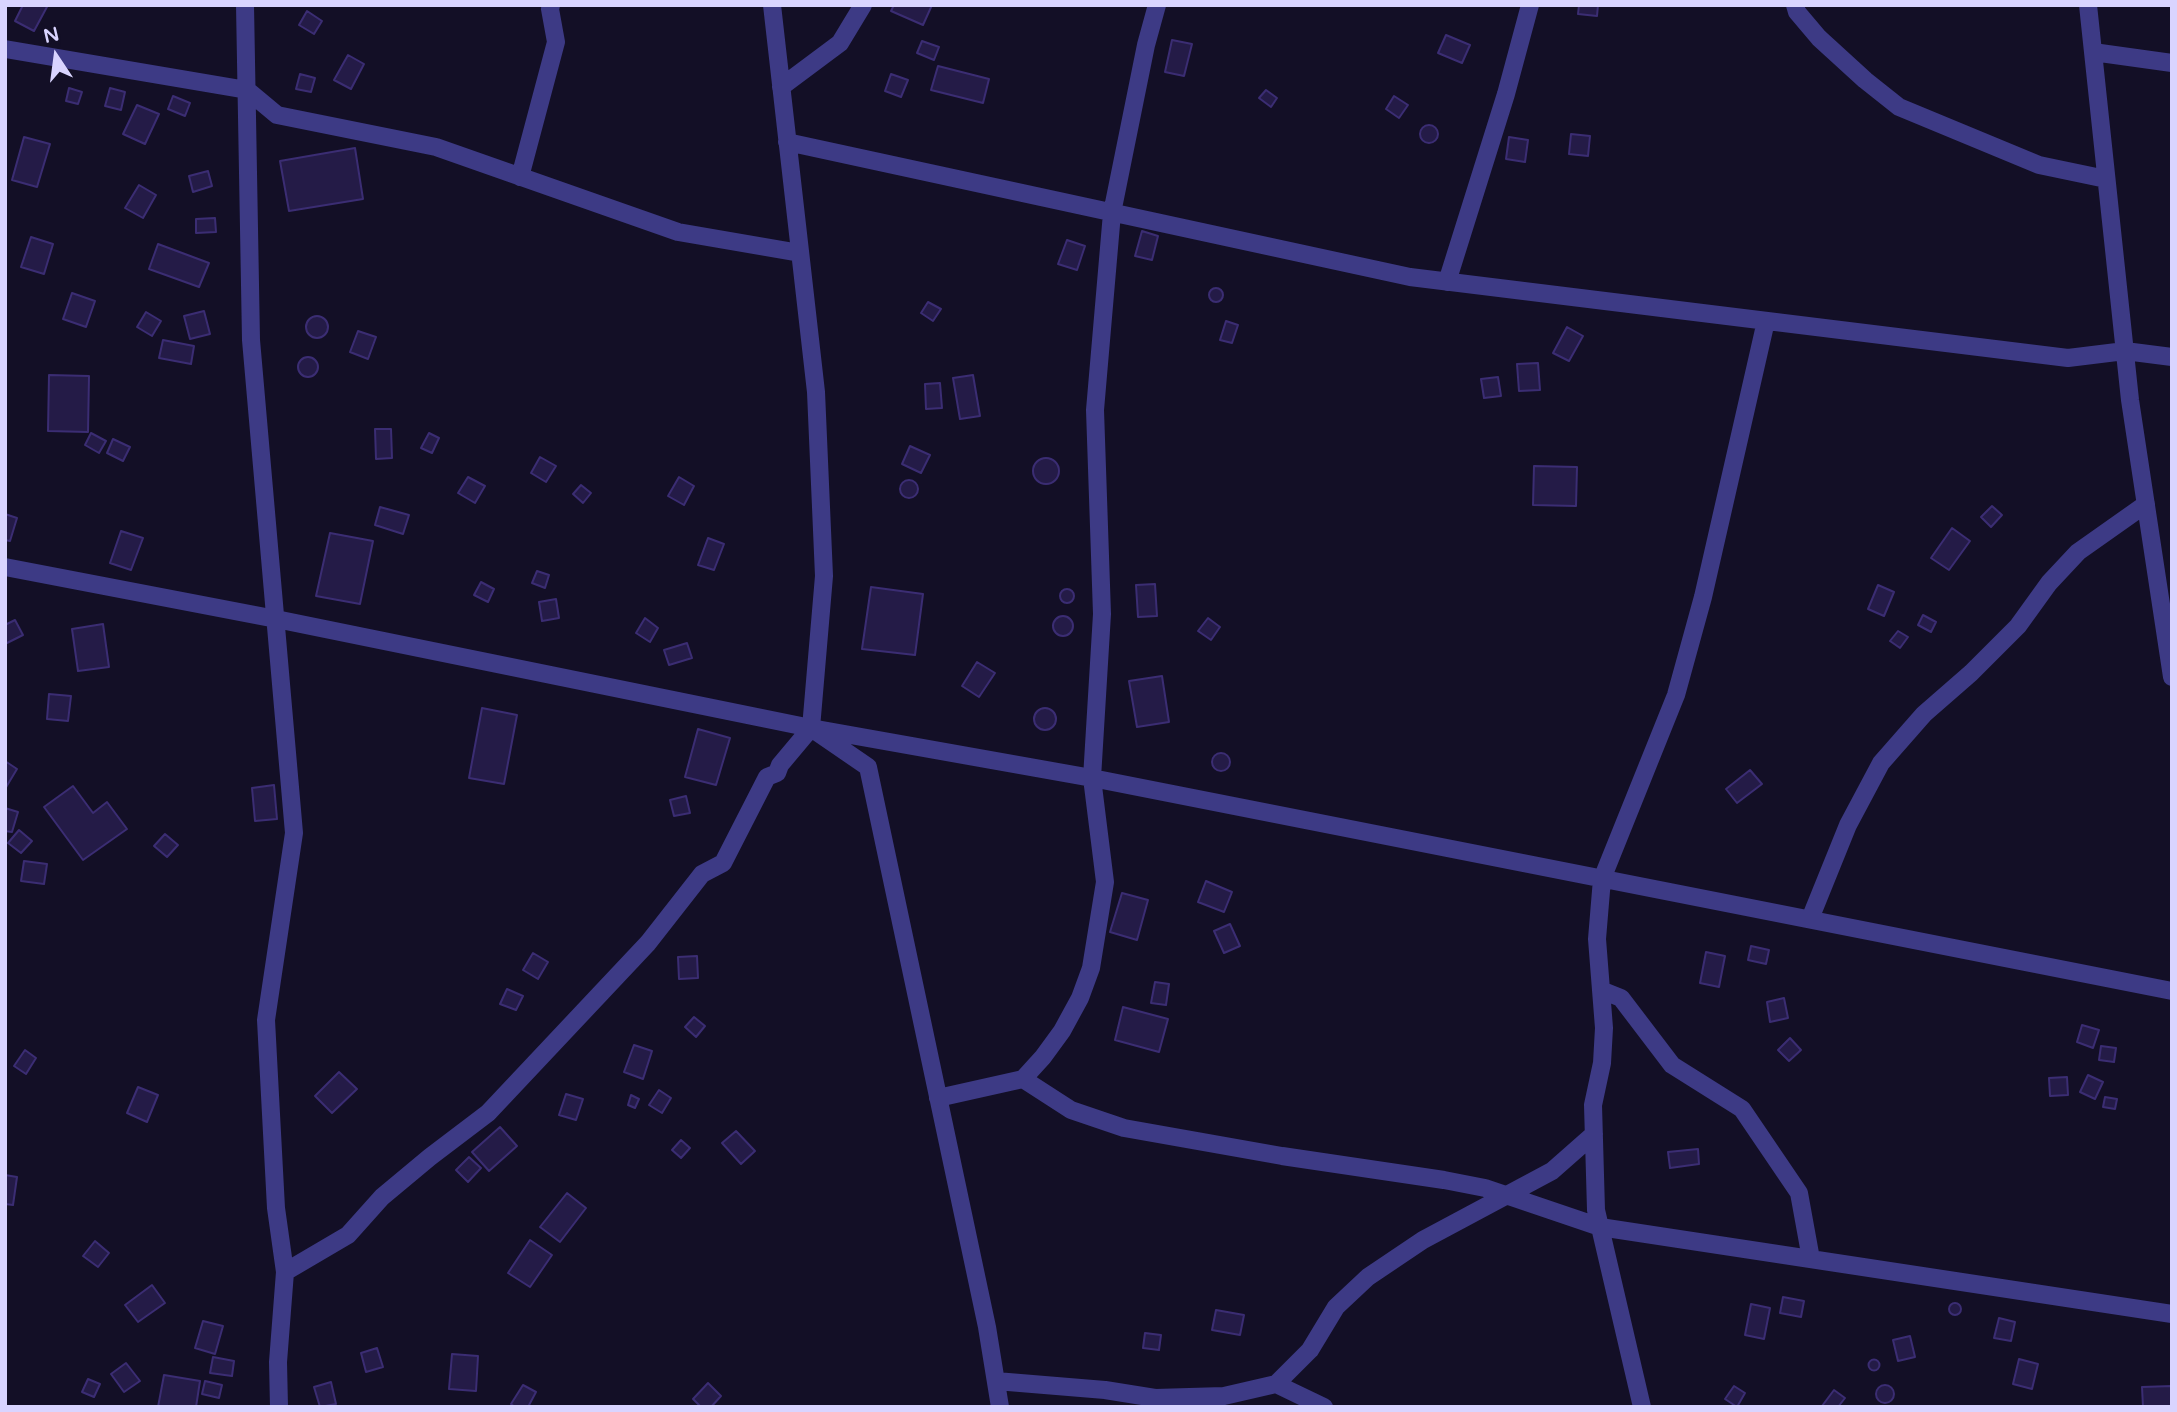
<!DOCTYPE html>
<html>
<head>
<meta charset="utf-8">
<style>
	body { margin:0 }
	#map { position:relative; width:2177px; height:1412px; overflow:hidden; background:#130f26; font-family:"Varela Round",sans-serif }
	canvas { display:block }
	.frame { position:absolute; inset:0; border:7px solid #d9d4ff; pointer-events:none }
	.north { position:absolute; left:21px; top:21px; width:70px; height:70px; -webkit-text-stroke:5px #130f26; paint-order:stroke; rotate:347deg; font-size:19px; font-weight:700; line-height:28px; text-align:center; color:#d9d4ff }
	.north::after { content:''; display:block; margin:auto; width:24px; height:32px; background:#d9d4ff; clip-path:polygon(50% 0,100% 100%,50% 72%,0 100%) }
</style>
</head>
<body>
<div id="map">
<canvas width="2177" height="1412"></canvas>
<div class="frame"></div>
<div class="north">N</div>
</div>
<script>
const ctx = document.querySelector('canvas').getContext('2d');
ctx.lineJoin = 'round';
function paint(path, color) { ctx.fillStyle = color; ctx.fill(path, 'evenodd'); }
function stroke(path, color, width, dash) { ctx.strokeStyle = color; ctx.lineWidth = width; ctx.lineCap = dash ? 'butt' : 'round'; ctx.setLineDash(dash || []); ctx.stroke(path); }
const building = new Path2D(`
	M23,5H48L34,31L15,21Z
	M894,5H932L923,25L891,11Z
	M1579,5H1598L1597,16L1578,14Z
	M307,11L322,21L314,34L299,25Z
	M1446,35L1470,45L1462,63L1438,53Z
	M1172,40L1192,44L1184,76L1165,72Z
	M922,41L939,47L934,60L917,53Z
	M348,55L364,64L351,89L334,80Z
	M938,66L989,79L983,103L931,90Z
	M300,74L315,78L311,92L296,89Z
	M891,74L908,80L901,97L885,91Z
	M69,88L82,92L78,104L66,101Z
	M110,88L125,92L121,110L105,106Z
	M1266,90L1277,98L1271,107L1259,98Z
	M173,96L190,103L185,116L168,109Z
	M1394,96L1408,105L1399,118L1386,109Z
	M137,105L159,114L145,144L123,134Z
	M1420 134a9 9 0 1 1 18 0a9 9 0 1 1-18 0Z
	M1571,134L1590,136L1588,156L1569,154Z
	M24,137L50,144L37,187L12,180Z
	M1509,137L1528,140L1525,162L1506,159Z
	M355,148L363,199L289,211L280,161Z
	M208,171L212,186L193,192L189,176Z
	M139,185L156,195L143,218L125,208Z
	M215,218L216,232L196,233V219Z
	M1142,231L1158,236L1152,260L1135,256Z
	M31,237L53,244L44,274L21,267Z
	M1067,240L1085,246L1077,270L1058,264Z
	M158,244L209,263L199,287L149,269Z
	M1209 295a7 7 0 1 1 14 0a7 7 0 1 1-14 0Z
	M72,293L95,301L86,327L63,319Z
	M928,302L941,309L933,321L921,313Z
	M204,311L210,334L190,339L184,316Z
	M146,312L161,321L152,336L137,327Z
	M306 327a11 11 0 1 1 22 0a11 11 0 1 1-22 0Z
	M1226,321L1238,325L1232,343L1220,340Z
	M1567,327L1583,336L1569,361L1553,353Z
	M358,331L376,337L368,359L350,352Z
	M163,340L194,346L191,364L159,358Z
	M298 367a10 10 0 1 1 20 0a10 10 0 1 1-20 0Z
	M1538,363L1540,390L1519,391L1517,364Z
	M49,375L89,376L88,432L48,431Z
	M973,375L980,416L960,419L953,378Z
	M1498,377L1501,396L1484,398L1481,379Z
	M940,383L942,408L926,409L925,384Z
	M375,429H391L392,458L376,459Z
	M91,433L106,441L99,453L85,445Z
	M429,433L439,438L432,453L421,448Z
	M113,439L130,447L123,461L107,453Z
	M910,446L930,455L921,473L902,464Z
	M540,457L556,466L546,482L531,473Z
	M1033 471a13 13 0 1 1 26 0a13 13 0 1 1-26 0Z
	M1534,466L1577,467L1576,506L1533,505Z
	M468,477L485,486L475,503L458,493Z
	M679,477L694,486L684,505L668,496Z
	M900 489a9 9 0 1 1 18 0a9 9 0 1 1-18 0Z
	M581,485L591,493L583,503L573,494Z
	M1992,506L2002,515L1991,527L1981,517Z
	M380,507L409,515L403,534L375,525Z
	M5,514L17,518L10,541L5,540Z
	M1952,528L1970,541L1949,570L1931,558Z
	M121,531L143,538L131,570L110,563Z
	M330,533L373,541L360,604L316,596Z
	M708,538L724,544L714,570L698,565Z
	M537,571L549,575L545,588L532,583Z
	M481,582L494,589L488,602L474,595Z
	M1155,584L1157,616L1138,617L1136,585Z
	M1878,585L1894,592L1884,616L1868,609Z
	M871,587L923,594L915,655L862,649Z
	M1060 596a7 7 0 1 1 14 0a7 7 0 1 1-14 0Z
	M556,599L559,618L542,621L539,602Z
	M1923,615L1936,622L1931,632L1918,625Z
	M1053 626a10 10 0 1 1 20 0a10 10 0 1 1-20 0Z
	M645,618L658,628L650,642L636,633Z
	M1208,618L1220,627L1211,640L1198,631Z
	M15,620L23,635L5,644V625Z
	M103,624L109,667L78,671L72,629Z
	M1898,631L1908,637L1900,648L1890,641Z
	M687,643L692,658L669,665L664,650Z
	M977,662L995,673L979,697L962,686Z
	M1162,676L1169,722L1137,727L1129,681Z
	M49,694L71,696L68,721L47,719Z
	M1034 719a11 11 0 1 1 22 0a11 11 0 1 1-22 0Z
	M482,708L517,715L504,784L469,778Z
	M698,729L730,738L716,785L685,777Z
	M1212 762a9 9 0 1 1 18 0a9 9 0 1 1-18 0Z
	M5,761L17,769L5,789Z
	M1750,770L1762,784L1737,803L1726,789Z
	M274,785L277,819L255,821L252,788Z
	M73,786L93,813L107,802L127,829L83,860L44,807Z
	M686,796L690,813L674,816L670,800Z
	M5,808L18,812L12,832L5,831Z
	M19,830L32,841L21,853L8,843Z
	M165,834L178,845L167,857L154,846Z
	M24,861L47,864L44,884L21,881Z
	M1206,881L1232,892L1224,912L1198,902Z
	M1122,893L1148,900L1137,940L1110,932Z
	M1230,924L1240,946L1224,953L1214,931Z
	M1751,946L1769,950L1766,964L1748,960Z
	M1706,952L1725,956L1719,987L1700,983Z
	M533,953L548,962L538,979L523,970Z
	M697,956L698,978L679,979L678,957Z
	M1155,982L1169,984L1166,1005L1151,1003Z
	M507,989L523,996L516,1010L500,1004Z
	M1784,998L1788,1018L1770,1022L1767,1002Z
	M1123,1007L1168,1019L1159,1052L1115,1040Z
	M694,1017L705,1026L696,1037L685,1027Z
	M2082,1025L2099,1030L2093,1048L2077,1042Z
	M1790,1038L1801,1050L1789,1061L1778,1050Z
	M634,1045L652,1051L643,1079L624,1072Z
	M2101,1046L2116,1048L2114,1062L2099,1060Z
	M25,1050L36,1058L26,1074L14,1066Z
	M339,1072L357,1089L332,1113L315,1096Z
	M2088,1075L2103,1082L2095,1099L2080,1092Z
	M2067,1077L2068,1095L2050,1096L2049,1078Z
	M138,1087L158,1095L147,1122L127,1113Z
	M659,1090L671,1098L662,1113L649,1105Z
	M566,1094L583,1099L576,1120L559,1115Z
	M631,1095L639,1099L635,1108L628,1105Z
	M2105,1097L2117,1099L2115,1109L2103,1107Z
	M500,1127L517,1146L489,1171L472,1152Z
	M736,1131L755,1151L741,1164L722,1143Z
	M681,1140L690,1148L681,1158L672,1150Z
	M1698,1149L1699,1164L1670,1168L1668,1152Z
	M469,1157L481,1168L468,1182L456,1170Z
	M5,1175L17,1177L13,1205L5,1204Z
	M567,1193L586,1208L560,1242L540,1227Z
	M530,1240L552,1255L530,1287L508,1273Z
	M95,1241L109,1253L98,1267L83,1256Z
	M152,1285L165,1303L138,1322L125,1305Z
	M1783,1297L1804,1301L1801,1317L1780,1313Z
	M1949 1309a6 6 0 1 1 12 0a6 6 0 1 1-12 0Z
	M1751,1304L1770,1308L1764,1339L1745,1335Z
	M1216,1310L1244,1315L1240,1335L1212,1330Z
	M1999,1318L2015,1322L2011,1341L1994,1338Z
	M203,1321L223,1326L215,1354L195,1348Z
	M1145,1333L1161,1335L1159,1350L1143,1348Z
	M1910,1336L1915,1357L1898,1361L1893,1340Z
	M377,1348L383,1367L366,1372L361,1353Z
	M452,1354L478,1356L476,1391L449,1389Z
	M213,1357L234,1361L232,1376L210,1373Z
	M2019,1359L2038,1364L2032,1389L2013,1384Z
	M1868.5 1365a5.5 5.5 0 1 1 11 0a5.5 5.5 0 1 1-11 0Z
	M126,1363L140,1381L124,1392L111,1374Z
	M164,1375L200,1381L196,1407H158Z
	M88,1379L100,1384L94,1397L82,1392Z
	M205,1381L222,1385L219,1398L202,1394Z
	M331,1382L336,1404L320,1407L314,1387Z
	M708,1383L721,1396L711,1407H701L693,1399Z
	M523,1385L536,1392L528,1407H515L511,1404Z
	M1876 1394a9 9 0 1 1 18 0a9 9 0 1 1-18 0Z
	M1734,1386L1745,1393L1737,1407L1725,1399Z
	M2172,1386V1407H2143L2142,1387Z
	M1834,1390L1845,1398L1838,1407H1824L1822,1406Z`);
const minor = new Path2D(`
	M245,5L251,340L294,833L266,1020L276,1208L285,1272L278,1362L279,1407
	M1795,5L1797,12L1819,38L1865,80L1899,107L2039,165L2106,179
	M2088,5L2130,400L2172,677
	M5,49L247,90L277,115L436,147L678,232L800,253
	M2093,52L2172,63
	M781,87L840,43L863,5
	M787,142L1410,277L2068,358L2125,351L2172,357
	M520,177L556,42L550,9L551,5
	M1447,282L1506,94L1530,5
	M5,567L276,619L811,728L1092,778L2172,991
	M817,732L868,767L987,1327L1000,1407
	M1810,919L1848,825L1881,763L1924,714L1971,673L2018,626L2049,583L2078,552L2146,504
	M1601,990L1621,998L1672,1065L1742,1109L1799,1193L1811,1259
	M1023,1079L1071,1110L1124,1128L1282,1156L1444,1180L1485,1188L1600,1227L2172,1314
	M938,1098L1023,1079L1043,1057L1062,1031L1080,998L1091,968L1105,882L1092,778L1102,614L1095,410L1112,213L1146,45L1157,5
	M285,1272L348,1235L382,1197L430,1157L488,1113L648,943L702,874L723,863L767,777L777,773L780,765L811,728L824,576L816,392L772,5
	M996,1381L1105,1390L1155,1398L1224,1396L1276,1384L1310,1350L1336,1307L1368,1277L1423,1240L1552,1171L1594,1134
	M1276,1384L1324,1407
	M1642,1407L1596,1210L1593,1105L1602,1063L1604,1028L1597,939L1602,879L1676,695L1703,597L1766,321`);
paint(building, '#241b47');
stroke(building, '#3b2d73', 2);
stroke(minor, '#3d3a85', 18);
</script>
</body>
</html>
